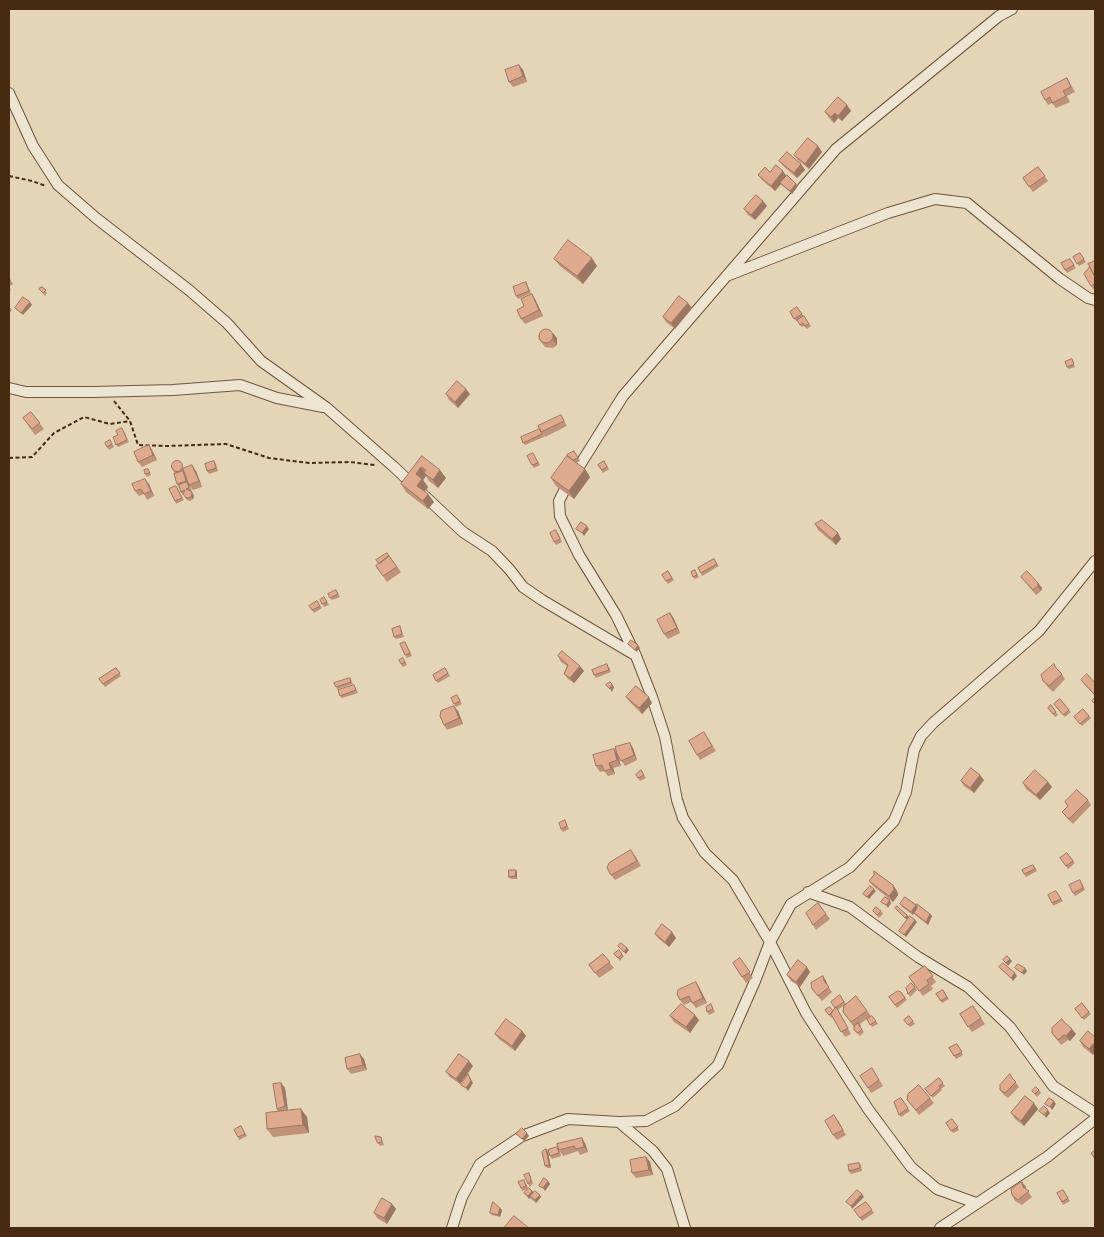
<!DOCTYPE html>
<html>
<head>
<meta charset="utf-8">
<style>
	body { margin:0 }
	#map { position:relative; width:1104px; height:1237px; overflow:hidden; background:#e4d5b9; font-family:"IM FELL Double Pica",serif }
	canvas { display:block }
	.frame { position:absolute; inset:0; border:10px solid #462a12; pointer-events:none }
</style>
</head>
<body>
<div id="map">
<canvas width="1104" height="1237"></canvas>
<div class="frame"></div>
</div>
<script>
const ctx = document.querySelector('canvas').getContext('2d');
ctx.lineJoin = 'round';
function stroke(path, color, width, dash) { ctx.strokeStyle = color; ctx.lineWidth = width; ctx.lineCap = dash ? 'butt' : 'round'; ctx.setLineDash(dash || []); ctx.stroke(path); }
function paint(path, color) { ctx.fillStyle = color; ctx.fill(path, 'evenodd'); }
const path = new Path2D(`
	M9,176L32,181L46,186
	M114,401L130,421L138,445L167,446L226,444L269,458L309,463L350,462L375,465
	M9,458L32,457L54,433L84,417L110,424L130,421`);
const street = new Path2D(`
	M9,93L33,146L58,185L96,218L189,290L227,323L261,361L327,408L394,467L463,532L492,551L510,570L523,587L542,600L635,655
	M729,275L888,213L935,199L967,203L1060,279L1088,298L1095,300
	M9,388L26,392H93L173,390L240,385L277,398L323,407
	M808,892L850,907L918,957L968,987L1010,1027L1053,1086L1095,1113
	M619,1122L653,1151L667,1169L685,1228
	M976,1203L937,1189L911,1167L868,1109L806,1013L770,942L733,880L705,853L683,818L677,800L665,737L652,697L636,656L616,615L579,555L560,516L559,501L565,489L623,396L836,149L999,16L1012,9
	M452,1228L462,1197L480,1164L522,1136L568,1119L619,1122L646,1121L675,1106L718,1065L755,981L770,942L791,904L850,867L894,821L906,792L914,750L921,736L933,723L1039,631L1095,561
	M940,1228L1047,1157L1095,1119`);
const wall = new Path2D(`
	M519,65L523,70L527,82L513,87L509,82Z
	M1067,78L1075,92L1067,96L1070,102L1056,108L1052,103L1048,105L1045,100Z
	M847,105L851,111L842,121L838,118L834,123L829,118L825,112Z
	M818,146L822,152L809,169L798,160L794,155Z
	M779,161L801,164L805,170L797,178L783,166Z
	M1038,167L1048,181L1033,192L1023,178Z
	M783,171L786,176L798,186L792,194L781,184L775,191L762,180L758,175L770,172Z
	M763,201L767,206L755,220L748,215L744,209Z
	M1080,253L1086,262L1079,266L1073,257Z
	M554,259L597,266L583,284L560,266Z
	M1070,259L1076,268L1067,273L1061,263Z
	M1095,261V288L1093,289L1091,286Z
	M9,277L13,284L9,287L11,290L9,291Z
	M526,282L531,293L518,299L516,296Z
	M42,287L47,293L45,296L39,289Z
	M532,294L535,299L543,316L525,324L521,319L524,306Z
	M9,306L12,310L9,313Z
	M797,307L811,326L807,329L804,326L802,327L797,321H796L790,312Z
	M692,308L675,329L666,322L663,317Z
	M538,338H557V345L553,348L545,347Z
	M1072,359L1075,367L1069,369L1067,367Z
	M446,394H470L458,408L449,400Z
	M31,412L44,429L35,435L23,418Z
	M561,415L567,426L545,437L543,434L544,437L525,445L523,443L540,429Z
	M124,431L129,442L118,447L116,445L118,435Z
	M112,443L114,447L109,450L107,447Z
	M149,445L152,450L157,460L142,467L138,462Z
	M574,451L580,461L576,463L585,469L590,477L574,499L556,486L551,478Z
	M533,453L540,465L534,468L532,465Z
	M422,456L446,478L438,488L429,481L426,476L423,480L428,487L425,491L428,494L434,502L428,509L406,492L401,484Z
	M214,461L216,464L218,471L209,474L207,471Z
	M604,461L609,469L603,473L598,465Z
	M183,466L184,469L196,471L202,487L193,490L190,486L194,496L193,499L190,501L187,500L184,494H182L177,484L175,474L171,467Z
	M149,471L151,475L147,477L145,474Z
	M149,484L154,496L147,500L144,494L139,496L135,491Z
	M176,486L184,500L176,504L175,501Z
	M815,524L838,533L841,539L836,545L818,530Z
	M558,533L562,542L556,545L554,542Z
	M387,553L401,572L387,582L376,566L379,564Z
	M714,559L719,566L702,576L698,568Z
	M695,570L699,577L695,579L693,577Z
	M668,571L674,580L668,584L662,575Z
	M1021,577L1038,583L1042,588L1041,591L1036,595Z
	M336,590L340,597L332,600L330,598Z
	M320,600H326L329,605L324,607Z
	M317,601L322,608L314,613L309,606Z
	M670,613L674,619L680,633L668,639L664,634Z
	M401,629L404,637L396,639L394,637Z
	M405,642L412,656L407,658L405,655Z
	M558,656L584,671L574,683L568,679L564,674L567,666L561,662Z
	M405,661L407,665L403,667L401,664Z
	M609,667L611,672L596,678L594,675Z
	M116,668L121,676L105,687L99,679Z
	M445,668L450,676L438,683L433,675Z
	M1059,670L1065,679L1053,692L1047,686L1043,681Z
	M350,678L353,684L337,689L336,687Z
	M1081,680L1095,683V696L1085,685Z
	M354,685L358,693L342,698L340,696Z
	M457,695L462,704L456,707L454,704Z
	M626,697L652,703L642,714L630,702Z
	M1051,705L1058,715L1055,717L1048,708Z
	M1056,707L1069,710L1071,712L1065,717Z
	M1083,709L1091,718L1082,726L1074,717Z
	M458,711L463,724L447,730L444,725Z
	M708,738L716,751L700,760L697,755Z
	M633,748L637,760L625,766L618,755L621,766L613,768L615,774L608,776L604,771L600,772L596,766L614,749L617,753Z
	M641,770L646,778L640,781L636,775Z
	M984,780L974,793L964,786L961,781Z
	M1048,782L1052,787L1040,800L1026,789L1023,783Z
	M1088,800L1091,805L1073,824L1066,817L1062,812Z
	M565,820L569,829L563,832L561,829Z
	M1067,853L1075,863L1068,869L1060,858Z
	M635,855L641,866L615,880L611,875Z
	M1035,867L1037,871L1026,877L1024,874Z
	M516,870L517,873V879H511L509,877Z
	M869,881L893,885L897,891L898,895L893,902L873,886Z
	M1082,883L1085,890L1075,896L1073,893Z
	M1056,891L1063,901L1053,906L1052,903Z
	M818,903L830,919L816,930L813,925Z
	M900,904L916,905L917,907L930,914L932,916L928,925L915,915L914,913L913,915L902,907Z
	M873,911H881L883,914L879,918Z
	M655,934L676,938L669,947L659,939Z
	M603,954L614,968L599,978L589,965Z
	M614,954H622L624,956L620,961Z
	M740,958L753,978L746,983L733,963Z
	M925,966L936,982L931,986L933,989L923,996L909,977Z
	M810,972L800,987L791,981L787,975Z
	M823,976L826,981L827,985L832,992L822,1001L812,989Z
	M696,982L699,987L707,1003L696,1008L691,1002L684,1005L680,1000Z
	M915,987L917,990L910,997L908,994Z
	M943,990L949,999L942,1003L936,994Z
	M901,992L907,1000L897,1008L889,997Z
	M840,995L846,1004L856,996L871,1016L860,1024L861,1026V1028L864,1032L860,1036L856,1032L854,1027L843,1012V1006L838,1010L851,1034L845,1037L832,1017L831,1018L825,1010L833,1011L835,1008Z
	M1082,1003L1091,1014L1084,1020L1075,1009Z
	M712,1006L715,1012L709,1015L707,1012Z
	M973,1006L985,1024L972,1032L960,1014Z
	M670,1016L699,1020L690,1033L674,1022Z
	M872,1016L878,1024L872,1027L867,1019Z
	M909,1016L915,1024L910,1027L904,1020Z
	M1066,1024L1072,1029L1076,1034L1070,1041L1068,1040L1061,1045L1052,1033Z
	M522,1031L526,1036L515,1051L499,1039L495,1034Z
	M1095,1037V1052L1093,1055L1083,1047L1080,1041Z
	M957,1044L963,1055L956,1059L949,1048Z
	M364,1059L367,1070L351,1074L347,1069Z
	M473,1066L460,1084L450,1077L446,1072Z
	M872,1068L883,1086L871,1093L868,1088Z
	M1010,1074L1019,1087L1008,1098L1004,1095L1000,1090Z
	M939,1078L945,1086L941,1089L942,1090L933,1098L925,1089Z
	M281,1083L285,1088L288,1111L307,1117L309,1133L273,1137L267,1129L278,1112L277,1109Z
	M1039,1090L1041,1093L1037,1097L1032,1091Z
	M901,1098L910,1111L901,1117L899,1115Z
	M930,1098L934,1103L919,1115L907,1100Z
	M1038,1109L1024,1126L1015,1119L1011,1113Z
	M952,1119L959,1130L953,1133L946,1123Z
	M838,1120L846,1135L837,1140L833,1135Z
	M241,1126L247,1136L239,1140L238,1137Z
	M381,1137L384,1145L380,1146L378,1143Z
	M585,1143L588,1152L580,1155L578,1151L563,1156L560,1151L561,1156L552,1159L550,1156L559,1149Z
	M546,1149L548,1152L551,1168H547L545,1166Z
	M646,1157L650,1162L653,1175L636,1178L632,1173Z
	M859,1163L861,1165L862,1171L851,1174L849,1171Z
	M529,1173L533,1183L530,1187L528,1184Z
	M1022,1182L1026,1187V1189L1032,1197L1022,1205L1015,1201L1012,1195Z
	M526,1183L528,1188L541,1197L536,1203L530,1198L529,1199L524,1193L528,1189L522,1191L521,1188Z
	M1063,1190L1070,1201L1063,1205L1057,1193Z
	M866,1202L874,1213L862,1221L854,1210Z
	M392,1204L396,1209L387,1224L377,1218L374,1213Z
	M500,1208L502,1210L500,1217L492,1215L490,1213Z`);
const shadedWall = new Path2D(`
	M519,65L523,70L527,82L523,76Z
	M847,105L851,111L842,121L838,116Z
	M835,113L838,118L834,123L831,117Z
	M818,146L822,152L809,169L805,164Z
	M801,164L805,170L797,178L794,173Z
	M783,171L787,177L775,191L771,186Z
	M796,184L798,186L792,194L790,191Z
	M763,201L767,206L755,220L751,215Z
	M592,258L597,266L583,284L577,276Z
	M532,294L535,299L543,316L539,310Z
	M30,302L32,305L23,315L21,313Z
	M688,303L692,308L675,329L671,323Z
	M553,333L557,338V345L553,340Z
	M466,389L470,394L458,408L455,402Z
	M149,445L152,450L157,460L153,455Z
	M192,465L196,471L202,487L199,481Z
	M421,467L427,475L424,473L426,476L423,480L428,487L423,493L417,486L416,474Z
	M585,469L590,477L574,499L569,491Z
	M440,470L446,478L438,488L433,480Z
	M145,479L149,484L154,496L151,491Z
	M191,491L194,496L193,499L191,497Z
	M428,494L434,502L428,509L423,501Z
	M587,526L589,529L584,536L582,533Z
	M838,533L841,539L836,545L832,539Z
	M1038,583L1042,588L1041,591L1038,586Z
	M670,613L674,619L680,633L677,628Z
	M638,645L640,648L636,652L635,650Z
	M580,666L584,671L574,683L570,678Z
	M612,684L614,687L612,692L610,689Z
	M649,697L652,703L642,714L639,708Z
	M454,706L458,711L463,724L459,718Z
	M630,743L633,748L637,760L634,755Z
	M614,749L617,754L621,766L617,760Z
	M609,763L613,768L615,774L611,769Z
	M980,775L984,780L974,793L970,788Z
	M1048,782L1052,787L1040,800L1036,795Z
	M516,870L517,873V879L515,876Z
	M893,885L897,891L898,895L893,902L889,896Z
	M874,889L876,891L869,899L867,897Z
	M890,900L891,903L888,908L886,905Z
	M916,905L917,908L913,915L911,912Z
	M930,914L932,916L928,925L926,922Z
	M907,915L909,917L907,920L905,918Z
	M915,920L917,922L906,937L904,935Z
	M672,932L676,938L669,947L665,942Z
	M627,948L629,950L626,954L624,952Z
	M1010,959L1012,961L1008,966L1006,963Z
	M807,967L810,972L800,987L796,982Z
	M1025,968L1027,971L1024,975L1022,973Z
	M1015,973L1017,976L1013,981L1011,978Z
	M823,976L826,981L828,986L824,981Z
	M696,982L699,987L707,1003L703,998Z
	M695,1015L699,1020L690,1033L686,1027Z
	M1072,1029L1076,1034L1070,1041L1066,1036Z
	M522,1031L526,1036L515,1051L512,1046Z
	M1095,1042V1052L1093,1055L1089,1049Z
	M360,1054L364,1059L367,1070L363,1065Z
	M469,1061L473,1066L460,1084L456,1079Z
	M468,1074L473,1083L468,1091L466,1088Z
	M281,1083L285,1088L288,1111L285,1106Z
	M1054,1101L1056,1104L1052,1110L1050,1107Z
	M1034,1103L1038,1109L1024,1126L1021,1121Z
	M301,1109L307,1117L309,1133L303,1125Z
	M1048,1110L1050,1113L1046,1118L1044,1115Z
	M527,1133L529,1136L524,1141L522,1139Z
	M582,1138L585,1143L588,1152L584,1147Z
	M546,1149L548,1152L551,1168L549,1165Z
	M646,1157L650,1162L653,1175L649,1170Z
	M548,1181L550,1184L545,1191L543,1188Z
	M1022,1182L1026,1187V1192L1023,1187Z
	M532,1191L534,1193L529,1199L528,1196Z
	M862,1194L864,1197L852,1209L851,1206Z
	M540,1195L541,1197L536,1203L535,1200Z
	M392,1204L396,1209L387,1224L384,1218Z
	M500,1208L502,1210L500,1217L498,1215Z`);
const building = new Path2D(`
	M519,65L523,76L509,82L505,70Z
	M1067,78L1071,87L1063,91L1066,96L1052,103L1050,97L1045,100L1041,92Z
	M838,97L847,105L838,116L835,113L831,117L825,112Z
	M808,138L818,146L805,164L794,155Z
	M787,152L801,164L794,173L779,161Z
	M776,165L783,171L771,186L758,175L765,167L770,172Z
	M1038,167L1045,176L1029,187L1023,178Z
	M787,175L796,184L790,191L780,183Z
	M756,195L763,201L751,215L744,209Z
	M568,240L592,258L577,276L554,259Z
	M1080,253L1084,259L1077,264L1073,257Z
	M1070,259L1074,265L1065,270L1061,263Z
	M1095,261V274L1094,275L1088,264Z
	M1090,267L1095,277V284L1091,286L1084,274Z
	M526,282L529,291L516,296L513,287Z
	M42,287L46,290L43,293L39,289Z
	M532,294L539,310L521,319L517,310L524,306L521,299Z
	M679,296L688,303L671,323L663,317Z
	M23,297L30,302L21,313L15,308Z
	M797,307L802,314L794,319L790,312Z
	M804,316L809,324L805,326L803,323L800,325L797,320Z
	M539 336a7 7 0 1 1 14 0a7 7 0 1 1-14 0Z
	M1072,359L1074,364L1067,367L1065,362Z
	M457,381L466,389L455,402L446,394Z
	M31,412L40,423L32,429L23,418Z
	M561,415L564,421L541,432L538,426Z
	M122,428L127,440L116,445L113,437L118,435L116,431Z
	M540,429L542,434L523,443L521,437Z
	M110,440L112,444L107,447L105,443Z
	M149,445L153,455L138,462L134,452Z
	M574,451L578,458L573,460L569,457L567,455Z
	M533,453L538,463L532,465L527,456Z
	M422,456L440,470L433,480L424,473L426,470L421,467L416,474L422,479L417,486L428,494L423,501L401,484Z
	M567,456L585,469L569,491L551,478Z
	M171.5 466a5.5 5.5 0 1 1 11 0a5.5 5.5 0 1 1-11 0Z
	M214,461L216,468L207,471L205,464Z
	M604,461L607,467L602,470L598,465Z
	M192,465L199,481L189,485L183,469Z
	M148,469L150,473L145,474L144,470Z
	M183,471L186,481L177,484L174,474Z
	M145,479L151,491L144,494L141,489L135,491L132,484Z
	M187,482L189,488L186,489L191,491L192,494L191,497L188,498H186L183,494L185,490L181,492L179,485Z
	M176,486L182,498L175,501L169,489Z
	M822,520L838,533L832,539L815,524Z
	M581,522L587,526L582,533L576,529Z
	M556,530L560,539L554,542L550,533Z
	M387,553L389,556L379,564L376,560Z
	M389,556L397,567L383,576L376,566Z
	M714,559L717,564L701,573L698,568Z
	M695,570L697,575L693,577L691,572Z
	M668,571L672,578L666,581L662,575Z
	M1027,571L1038,583V586L1033,590L1021,577Z
	M336,590L338,594L330,598L328,594Z
	M324,597L327,602L322,604L320,600Z
	M317,601L320,606L312,610L309,606Z
	M670,613L677,628L664,634L657,620Z
	M400,626L402,634L394,637L392,629Z
	M631,640L638,645L635,650L628,644Z
	M405,642L410,653L405,655L400,644Z
	M562,651L580,666L570,678L564,674L568,665L558,656Z
	M403,658L405,662L401,664L399,660Z
	M607,664L609,670L594,675L592,670Z
	M1054,664L1056,668L1062,674L1049,686L1043,681L1041,675Z
	M116,668L120,673L103,684L99,679Z
	M445,668L448,673L436,681L433,675Z
	M1087,674L1095,683V695L1081,680Z
	M350,678L351,682L336,687L334,683Z
	M610,682L612,684L610,689L606,685Z
	M354,685L356,690L340,696L338,690Z
	M636,686L649,697L639,708L626,697Z
	M457,695L460,701L454,704L451,698Z
	M1095,698V704L1092,701Z
	M1060,699L1069,710L1063,715L1054,704Z
	M1051,705L1056,712L1053,714L1048,708Z
	M454,706L459,718L444,725L440,716L441,711Z
	M1083,709L1089,716L1080,724L1074,717Z
	M704,732L712,746L697,755L689,741Z
	M630,743L634,755L621,761L617,754L615,747Z
	M614,749L617,760L609,763L611,769L604,771L602,765L596,766L593,755Z
	M971,768L980,775L970,788L961,781Z
	M641,770L644,775L638,778L636,775Z
	M1035,770L1048,782L1036,795L1023,783Z
	M1077,790L1088,800L1069,819L1062,812L1068,806L1065,802Z
	M565,820L567,826L561,829L559,823Z
	M631,850L637,861L611,875L607,868L609,863Z
	M1067,853L1073,861L1066,866L1060,858Z
	M1033,865L1035,869L1024,874L1022,870Z
	M509,870H516L515,876L509,877Z
	M874,871L893,885L894,890L889,896L869,881L874,875Z
	M1080,880L1083,888L1073,893L1069,885Z
	M870,886L874,889L867,897L863,894Z
	M1056,891L1061,899L1052,903L1048,895Z
	M885,897L890,900L886,905L881,902Z
	M905,897L916,905L911,912L900,904Z
	M818,903L826,914L813,925L806,913Z
	M917,904L930,914L926,922L914,913L917,908Z
	M897,906L907,915L905,918L895,908Z
	M876,907L881,911L877,915L873,911Z
	M910,916L915,920L904,935L899,931Z
	M662,924L672,932L665,942L655,934Z
	M621,943L627,948L624,952L618,946Z
	M619,950L622,954L618,958L614,954Z
	M603,954L610,962L595,973L589,965Z
	M1007,956L1010,959L1006,963L1003,960Z
	M740,958L750,972L742,977L733,963Z
	M798,960L807,967L796,982L787,975Z
	M1003,963L1015,973L1011,978L999,967Z
	M1018,964L1025,968L1022,973L1015,968Z
	M925,966L933,976L927,980L929,984L919,991L909,977Z
	M823,976L824,981L829,987L818,996L812,989L811,983Z
	M696,982L703,998L692,1003L689,996L680,1000L677,994L678,990Z
	M911,983L915,987L908,994L906,988Z
	M943,990L947,997L941,1001L936,994Z
	M898,991L901,992L905,998L895,1005L889,997Z
	M840,995L844,1002L835,1008L831,1002Z
	M856,996L867,1011L851,1022L843,1012L844,1006Z
	M1082,1003L1089,1012L1082,1018L1075,1009Z
	M681,1004L695,1015L686,1027L670,1016Z
	M711,1004L713,1009L707,1012L706,1007Z
	M973,1006L981,1018L968,1027L960,1014Z
	M830,1007L833,1011L829,1015L825,1010Z
	M836,1007L848,1028L841,1032L831,1014Z
	M872,1016L876,1021L870,1025L867,1019Z
	M909,1016L913,1021L908,1025L904,1020Z
	M506,1019L522,1031L512,1046L495,1034Z
	M1062,1019L1064,1022L1072,1029L1066,1036L1064,1035L1058,1040L1052,1033V1028Z
	M859,1023V1026L862,1029L858,1033L854,1030V1026Z
	M1088,1031L1095,1037V1042L1089,1049L1080,1041Z
	M957,1044L962,1052L954,1056L949,1048Z
	M360,1054L363,1065L347,1069L345,1058Z
	M459,1054L469,1061L456,1079L446,1072Z
	M872,1068L879,1080L868,1088L860,1076Z
	M468,1074L471,1081L466,1088L461,1085Z
	M1010,1074L1012,1078L1016,1082L1005,1093L1000,1090V1085Z
	M939,1078L943,1083L939,1086L940,1088L931,1096L925,1089Z
	M281,1083L285,1106L277,1109L273,1084Z
	M919,1085L930,1098L916,1110L907,1100L908,1094Z
	M1036,1087L1039,1090L1035,1094L1032,1091Z
	M1025,1096L1034,1103L1021,1121L1011,1113Z
	M901,1098L908,1108L899,1115L894,1102Z
	M1049,1098L1054,1101L1050,1107L1045,1104Z
	M1044,1106L1048,1110L1044,1115L1039,1111Z
	M301,1109L303,1125L267,1129L266,1113Z
	M834,1115L843,1130L833,1135L825,1121Z
	M952,1119L958,1127L951,1131L946,1123Z
	M241,1126L245,1134L238,1137L234,1130Z
	M522,1128L527,1133L522,1139L516,1134Z
	M375,1136L381,1137L382,1142L378,1143Z
	M582,1138L584,1147L576,1149L574,1146L559,1150L557,1144Z
	M557,1147L559,1153L550,1156L548,1150Z
	M1095,1148V1159L1091,1153L1095,1150Z
	M546,1149L549,1165L545,1166L542,1152Z
	M646,1157L649,1170L632,1173L630,1160Z
	M859,1163L860,1168L849,1171L848,1165Z
	M529,1173L531,1180L528,1184L524,1175Z
	M544,1178L548,1181L543,1188L539,1186Z
	M524,1180L526,1186L521,1188L518,1182Z
	M1022,1182L1023,1187L1029,1191L1018,1200L1012,1195L1011,1189Z
	M529,1188L532,1191L528,1196L524,1193Z
	M857,1190L862,1194L851,1206L846,1202Z
	M1063,1190L1068,1198L1062,1202L1057,1193Z
	M535,1191L540,1195L535,1200L530,1196Z
	M382,1198L392,1204L384,1218L374,1213Z
	M493,1202L500,1208L498,1215L490,1213Z
	M866,1202L872,1210L860,1218L854,1210Z
	M514,1216L529,1228H504Z`);
stroke(street, '#6e553c', 12);
stroke(path, '#462a12', 2, [4, 2.5]);
stroke(street, '#ede4d2', 10);
paint(wall, '#c09279');
paint(shadedWall, '#9c7763');
paint(building, '#dfaa8d');
stroke(building, '#9c7763', 1);
</script>
</body>
</html>
